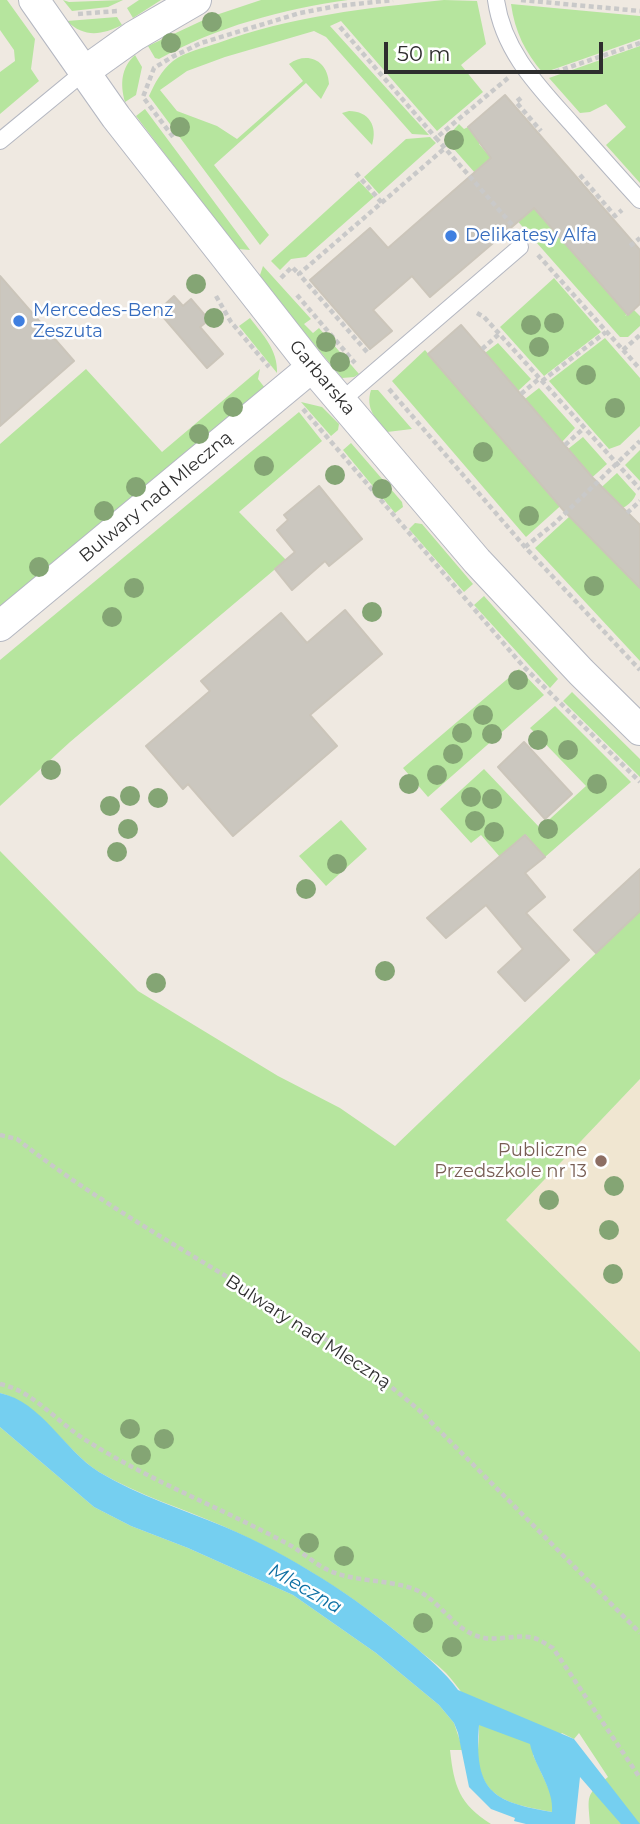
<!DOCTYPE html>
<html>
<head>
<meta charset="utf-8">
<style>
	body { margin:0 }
	#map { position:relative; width:640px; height:1824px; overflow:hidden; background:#efe9e1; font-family:Montserrat,sans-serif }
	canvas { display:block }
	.scale { position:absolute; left:384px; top:42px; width:219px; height:32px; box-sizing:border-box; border:4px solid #2e2e2e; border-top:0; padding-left:9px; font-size:21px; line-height:24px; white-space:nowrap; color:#2e2e2e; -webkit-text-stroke:5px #fff; paint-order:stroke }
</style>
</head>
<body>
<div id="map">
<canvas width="640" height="1824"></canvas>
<div class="scale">50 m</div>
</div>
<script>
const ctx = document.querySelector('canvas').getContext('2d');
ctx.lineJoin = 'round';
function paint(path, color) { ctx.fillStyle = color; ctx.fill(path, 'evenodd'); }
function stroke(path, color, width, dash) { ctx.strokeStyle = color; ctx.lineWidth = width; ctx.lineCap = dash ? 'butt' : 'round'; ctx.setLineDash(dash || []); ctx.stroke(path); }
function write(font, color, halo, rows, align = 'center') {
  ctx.font = font + ' Montserrat,sans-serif'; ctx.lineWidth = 5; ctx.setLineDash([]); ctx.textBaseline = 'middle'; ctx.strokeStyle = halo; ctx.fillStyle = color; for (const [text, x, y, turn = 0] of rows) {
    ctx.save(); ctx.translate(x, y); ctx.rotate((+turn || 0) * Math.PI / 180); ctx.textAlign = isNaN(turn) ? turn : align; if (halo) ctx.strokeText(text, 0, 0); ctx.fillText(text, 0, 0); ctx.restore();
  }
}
const education = new Path2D(`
	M640,1079V1352L506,1220Z`);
const green = new Path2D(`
	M0,0H7L35,39L31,69L39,81L0,114V72L15,61L14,50L0,30Z
	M63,0L69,2L123,0L108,7L72,11Z
	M139,0H161L133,18L127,8Z
	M261,0H348C283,9 216,27 159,59L155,58L148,46L210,17Z
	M444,0L477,1L486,44L461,65L483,92L437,131L341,21L330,26L429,135L412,134L326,37L314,31L225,57L187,71L160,90L177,111L217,126L237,139L303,81L289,64C307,51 328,60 329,84L321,99L306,83L214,165L269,235L260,245L149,96C155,83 161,71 173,61C185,52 203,48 218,43C291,16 367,8 444,0Z
	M511,4L640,16V39L543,73C525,52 515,32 511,4Z
	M117,17L122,25C102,35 84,38 67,21Z
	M640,46V183L606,145L626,127L606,104L590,112L580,113L549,78Z
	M135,55L142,67L136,95L125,102C120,84 121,68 135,55Z
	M145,109L250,250L239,249L235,246L136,116Z
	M349,111C369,111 378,126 372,145L342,113Z
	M459,124L464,129L468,127L480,142L479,144L558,235L629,311L625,316L634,310L640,316V326L628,337H620L445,139Z
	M430,137L436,143L379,194L364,177L406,139Z
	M359,181L374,197L306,257L291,259L280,270L271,261Z
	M263,266L311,319L304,324L313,333L319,328L359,374L354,377L342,378L261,280L260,275Z
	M554,278L601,332L544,376L500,327Z
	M250,318C263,335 278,350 277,373L239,326Z
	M605,338L640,378V426L620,445L609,449L549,381Z
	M498,343L531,379L518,391L485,353Z
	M425,350L551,495L583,467L568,449L583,437L607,464L526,537L392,381Z
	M86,369L162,452L260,369L258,379L265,388L0,609V444Z
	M539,388L575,428L562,442L525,399Z
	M371,390H378L412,429L387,432C376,419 365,409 371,390Z
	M301,402L322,407L339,424L338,430L331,436Z
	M299,412L322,441L239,512L286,560L70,742L0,806V660Z
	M351,443L402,502L403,507L395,513L343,450Z
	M640,450V481L625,465Z
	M617,473L636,494C628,515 594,516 573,520L640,588V661L535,548Z
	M415,523L422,524L473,584L464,592L409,529Z
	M484,596L558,679L550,688L474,605Z
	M519,669L544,695L428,797L403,768Z
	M572,692L640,759V777L563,701Z
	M555,706L631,782L545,857L526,835L500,857L481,835L471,843L440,809L484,769L540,828L586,786L530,728Z
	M341,820L367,849L326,886L299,856Z
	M0,851L138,991L278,1076L340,1108L395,1146L640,911V1079L506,1220L640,1352V1824H590C588,1796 585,1795 608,1777L579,1733L574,1739L562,1733L533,1755L553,1798L552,1812C517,1805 483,1802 478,1759C477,1747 481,1733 478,1722C472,1706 458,1686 446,1673C435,1662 421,1653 409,1642C353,1595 292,1557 225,1527C182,1508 140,1496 99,1472C67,1452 38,1402 0,1393Z
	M0,1427L94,1507L131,1526L188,1548L293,1595L376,1653L439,1705L454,1723L463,1750H450C454,1786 459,1804 491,1824H0Z`);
const water = new Path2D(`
	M0,1393C42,1402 64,1450 99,1472C139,1496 182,1509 225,1527C292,1556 353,1595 409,1642C427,1657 444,1671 458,1690L574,1739L640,1824H621L580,1777L575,1824H526L514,1821L515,1818L491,1809L469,1787L458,1733L454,1723L439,1705L376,1653L293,1595L188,1548L131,1526L94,1507L0,1427ZM479,1725L530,1744C535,1768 554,1788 552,1812C491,1802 474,1790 479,1725Z`);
const building = new Path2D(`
	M505,95L640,250V304L628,315L534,208L430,297L412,276L373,310L392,331L370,349L310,280L370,228L388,248L491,158L468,127Z
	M0,276L74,361L0,426Z
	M174,296L183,306L191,299L209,320L200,327L223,354L207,368L158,311Z
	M461,325L593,478L640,525V588L565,512L428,354Z
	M319,486L362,539L329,566L325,561L292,590L275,569L295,552L277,530L288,520L284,515Z
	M345,610L382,654L310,715L337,746L233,836L188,784L183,789L146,746L210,691L201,681L281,613L307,643Z
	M524,742L572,794L545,819L498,767Z
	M525,835L545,857L525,873L545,897L526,913L569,960L525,1001L498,972L523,949L486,905L446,938L427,918Z
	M640,869V911L596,953L574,930Z`);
const path = new Path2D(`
	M521,0L640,11
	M78,14L118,11
	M340,27L436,138
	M555,72L640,43
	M508,78L436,138L514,227
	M521,98L516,102L541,131
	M173,137L143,97L154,68L172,57L201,43L300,13L337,6L393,0
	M356,173L382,203
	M580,175L615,216L622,210
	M630,246L640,238
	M538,255L640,369
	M281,278L292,267L299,274
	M297,295L355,363
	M216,296L231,322L269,367
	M477,313L484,317L640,489
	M482,349L499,334
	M623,350L640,335
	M367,352L299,274L445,148
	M542,381L606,332
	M389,389L525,547L640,670
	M521,394L540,378
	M303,409L523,666L640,782
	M565,445L584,428
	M627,513L640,501
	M525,547L555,523L640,441
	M0,1135L17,1139C145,1240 297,1304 420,1411L640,1633
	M0,1384C33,1391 56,1421 84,1439C148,1480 219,1507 286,1543C300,1550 312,1562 326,1569C351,1582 387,1579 414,1589C439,1599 451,1627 477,1636C496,1643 515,1633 534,1638C541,1640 547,1645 553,1648L640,1778`);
const service = new Path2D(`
	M496,0C503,51 538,86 571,123C594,149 617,175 640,200
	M0,141L85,71
	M341,401L520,247`);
const minor = new Path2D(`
	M34,0L116,117L312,367L477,561L581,672L640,730
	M85,71L134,36L196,0
	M0,626L312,367`);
const trees = [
	[212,22],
	[171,43],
	[180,127],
	[454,140],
	[196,284],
	[214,318],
	[554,323],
	[531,325],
	[326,342],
	[539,347],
	[340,362],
	[586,375],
	[233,407],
	[615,408],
	[199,434],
	[483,452],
	[264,466],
	[335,475],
	[136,487],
	[382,489],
	[104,511],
	[529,516],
	[39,567],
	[594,586],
	[134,588],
	[372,612],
	[112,617],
	[518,680],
	[483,715],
	[462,733],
	[492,734],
	[538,740],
	[568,750],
	[453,754],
	[51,770],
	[437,775],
	[409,784],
	[597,784],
	[130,796],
	[471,797],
	[158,798],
	[492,799],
	[110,806],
	[475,821],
	[128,829],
	[548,829],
	[494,832],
	[117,852],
	[337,864],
	[306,889],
	[385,971],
	[156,983],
	[614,1186],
	[549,1200],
	[609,1230],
	[613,1274],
	[130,1429],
	[164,1439],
	[141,1455],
	[309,1543],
	[344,1556],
	[423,1623],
	[452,1647]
];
const markers = [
	[451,236,7,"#3f7fe0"],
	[19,321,7,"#3f7fe0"],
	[601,1161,7,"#8d6e63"]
];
const shopNames = [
	["Delikatesy Alfa",465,236],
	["Mercedes-Benz",33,311],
	["Zeszuta",33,332]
];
const streetNames = [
	["Garbarska",322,378,50],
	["Bulwary nad Mleczną",156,497,-40],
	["Bulwary nad Mleczną",308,1332,33]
];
const educationNames = [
	["Publiczne",587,1151],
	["Przedszkole nr 13",587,1172]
];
const waterNames = [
	["Mleczna",305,1589,30]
];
paint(education, '#f0e6d1');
paint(green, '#b6e59e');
paint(water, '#75cff0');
paint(building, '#cbc7bf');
stroke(building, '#cbc5ba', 2);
stroke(service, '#b4b7c1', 18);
stroke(minor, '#b4b7c1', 32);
stroke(path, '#c9c9c9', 4.5, [5, 3.5]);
stroke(service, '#fff', 16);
stroke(minor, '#fff', 30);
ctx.fillStyle = '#84a574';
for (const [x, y] of trees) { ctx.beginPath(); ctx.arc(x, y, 10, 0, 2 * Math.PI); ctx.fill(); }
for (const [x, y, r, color] of markers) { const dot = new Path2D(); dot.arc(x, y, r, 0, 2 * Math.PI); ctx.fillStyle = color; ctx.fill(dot); stroke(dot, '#fff', 2.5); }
write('18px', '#366cbe', '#fff', shopNames, 'left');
write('18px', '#2e2e2e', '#fff', streetNames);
write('18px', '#785e54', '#fff', educationNames, 'right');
write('italic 19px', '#0d6fa3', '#fff', waterNames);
</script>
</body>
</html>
